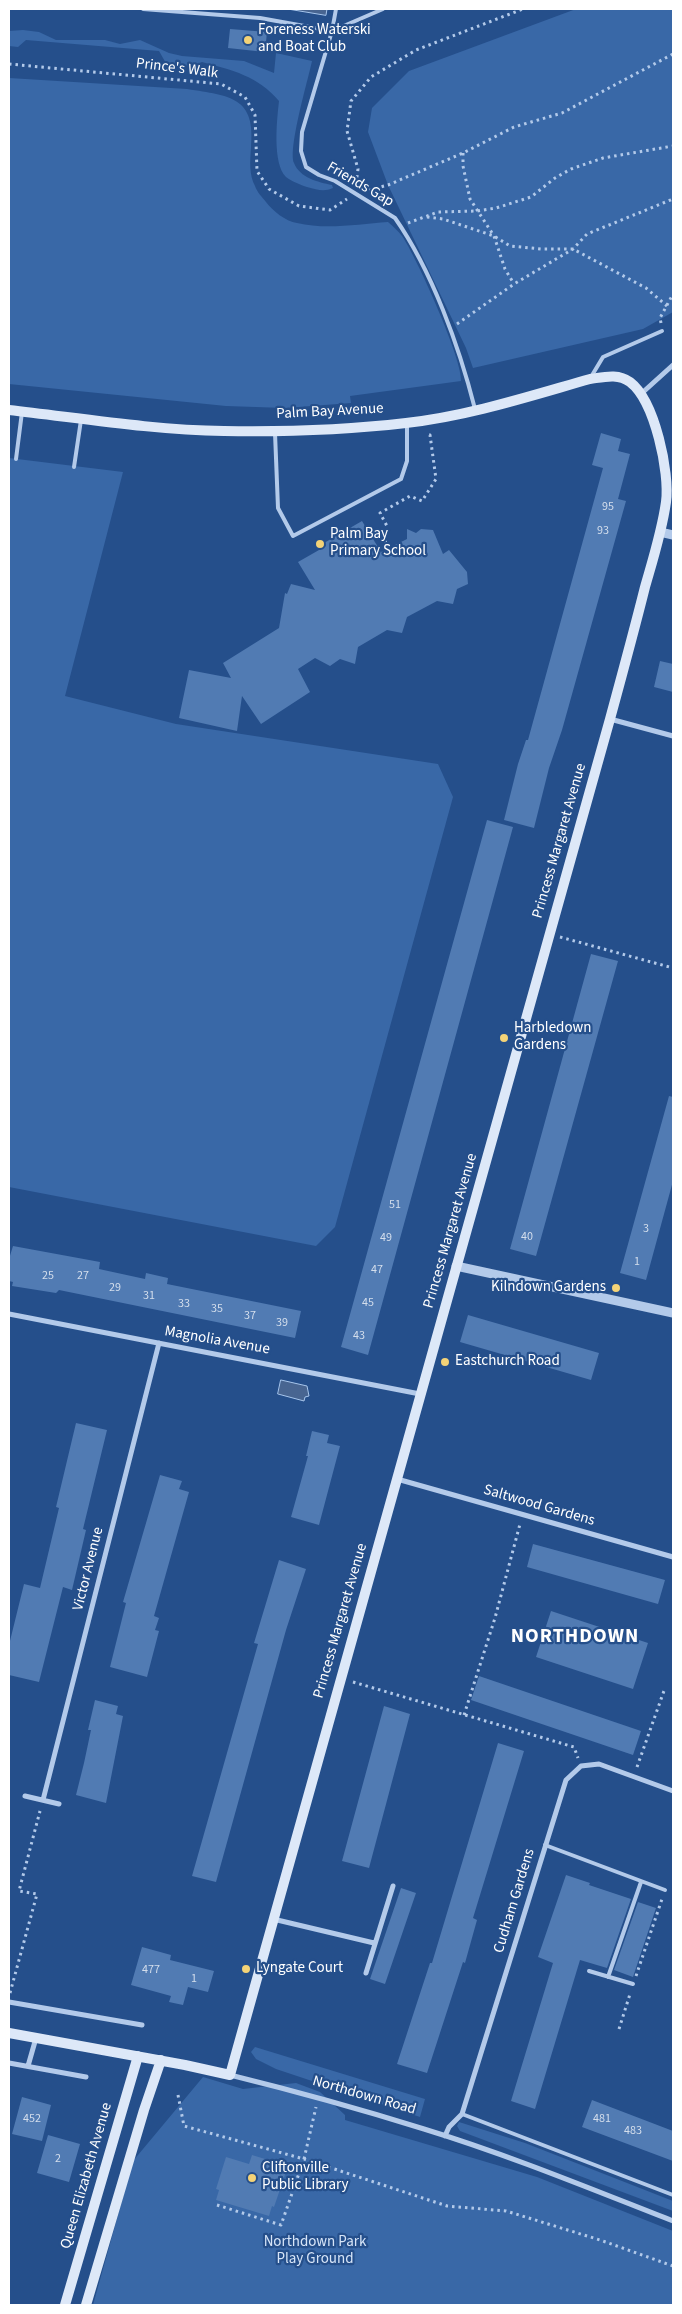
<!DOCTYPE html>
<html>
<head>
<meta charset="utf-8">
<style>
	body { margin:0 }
	#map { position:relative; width:682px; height:2314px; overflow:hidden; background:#254f8b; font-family:"Source Sans 3",sans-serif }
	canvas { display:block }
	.frame { position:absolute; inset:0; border:10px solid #fff; pointer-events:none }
</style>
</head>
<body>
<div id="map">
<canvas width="682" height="2314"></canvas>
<div class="frame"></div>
</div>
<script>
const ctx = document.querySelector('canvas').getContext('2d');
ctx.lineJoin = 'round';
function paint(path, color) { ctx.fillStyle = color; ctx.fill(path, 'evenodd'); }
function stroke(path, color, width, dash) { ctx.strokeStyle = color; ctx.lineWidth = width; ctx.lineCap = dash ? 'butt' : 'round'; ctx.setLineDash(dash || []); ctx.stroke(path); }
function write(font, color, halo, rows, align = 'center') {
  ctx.font = font + ' "Source Sans 3",sans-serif'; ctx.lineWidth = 4.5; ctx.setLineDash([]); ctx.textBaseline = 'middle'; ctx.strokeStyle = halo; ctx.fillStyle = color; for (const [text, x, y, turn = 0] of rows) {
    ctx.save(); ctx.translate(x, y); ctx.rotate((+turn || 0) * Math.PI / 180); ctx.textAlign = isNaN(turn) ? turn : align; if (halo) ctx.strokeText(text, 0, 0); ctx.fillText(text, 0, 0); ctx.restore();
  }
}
const green = new Path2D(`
	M576,9H673V312L643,329L473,368L466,348L388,185L368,132L372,108L409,71Z
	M23,30L39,32L56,40H105L120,44L140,40L169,53L182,56L244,61L274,73L276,53L312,61C308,80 288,148 294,163C300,178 318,182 332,185L333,188C324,192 318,190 307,187C301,185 291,181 286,177C272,163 277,119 279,101C258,76 232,70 202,62L192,66L167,65L159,51L26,40L18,47L9,46V31Z
	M9,78L187,89C231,96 256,97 251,148C250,161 249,175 255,186C257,192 262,197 266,202C273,211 285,221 297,223C326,230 359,224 388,222C393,226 398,231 402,236C416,256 463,360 461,381L350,396L351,403L285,408L226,406L9,384Z
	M9,458L123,472L65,696L176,724L438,764L453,797L335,1227L316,1246L9,1187Z
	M255,2047L425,2099L420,2117L276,2069L256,2059L251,2052Z
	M203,2077L243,2089L296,2083L320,2092L345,2115V2120L537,2177L673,2231V2305H93L133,2161Z
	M459,2122L525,2143L673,2201V2211L460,2131L457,2126Z`);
const water = new Path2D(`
	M288,9H327L326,15Z
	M281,1380L307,1386L309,1396L305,1397L304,1401L278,1394Z`);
const building = new Path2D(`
	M230,29L267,32L265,52L228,48Z
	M601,433L621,439L618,451L630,454L618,499L626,501L562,730L549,768L534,828L504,820L518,764L526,740H528L603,468L592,465Z
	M362,521L381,552L407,539V529L416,533L421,529L433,530L443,554L449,550L467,572L468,584L457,589L453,604L437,601L407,617L402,633L387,630L358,647L355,664L340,659L330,666L315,658L298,669L310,692L261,724L242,696L237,731L179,718L189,670L231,678L223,663L279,628L285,593L287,594L291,584L315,590L298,562L326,546L324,543Z
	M660,661L673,664V692L654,687Z
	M487,820L513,827L368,1355L341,1347Z
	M591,954L618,961L536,1256L510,1249Z
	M669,1096L673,1097V1181L646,1280L620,1273Z
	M13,1246L100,1262L99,1269L145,1279L146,1273L168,1278L167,1284L301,1311L295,1338L59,1290L56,1293L12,1286L13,1282L9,1281V1259Z
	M468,1315L599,1353L591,1380L460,1342Z
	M76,1423L107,1430L83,1529L86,1530L72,1590L63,1587L39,1682L9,1675V1645L24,1584L40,1588L59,1508L56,1507Z
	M312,1431L329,1435L327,1443L340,1446L319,1525L291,1517L308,1456H306Z
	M160,1475L182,1481L179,1489L189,1492L154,1616L159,1618L155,1630L159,1631L147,1677L110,1667L126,1603L123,1602Z
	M533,1544L665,1580L658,1604L527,1567Z
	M279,1560L306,1569L286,1630L216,1882L192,1876L258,1644L254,1643Z
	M551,1611L648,1643L633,1689L536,1657Z
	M479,1676L641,1731L633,1755L471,1700Z
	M95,1700L118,1706L116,1714L123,1716L106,1803L76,1795L84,1763L91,1730H88Z
	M384,1706L410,1714L369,1868L342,1861Z
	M498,1743L524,1751L473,1918L477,1920L465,1963L463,1962L427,2073L397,2064L430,1963H432Z
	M566,1875L590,1883L589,1885L631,1899L607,1968L580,1960L535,2109L511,2101L553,1963L538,1957Z
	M401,1888L416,1893L385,1984L370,1979Z
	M638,1902L656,1908L633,1977L614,1970Z
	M142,1947L171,1955L170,1960L214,1971L208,1992L188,1987L183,2005L169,2002L171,1996L131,1985Z
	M22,2097L51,2105L42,2141L12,2134Z
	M592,2100L673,2131V2161L582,2127Z
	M48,2135L80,2144L69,2182L37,2173Z
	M252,2155L288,2166L274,2207L272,2206L269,2216L216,2200L219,2190L216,2189L226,2157L249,2164Z`);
const path = new Path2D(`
	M9,64L221,84L245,97L255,115L257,171L269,189L299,206L330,210L347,199
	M463,153V166L470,199L494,236L505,269L514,284
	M356,184L358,169L347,131L351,101L371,77L416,50L523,9
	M369,190L388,185L463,153L514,127L562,113L673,54
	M427,217L443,219L494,236L510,246L541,249H573L646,288L667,306
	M408,223L438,212L477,211L496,208L531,197L555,178L571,169L603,158L673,146
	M661,323L660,318L673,294
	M457,324L514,284L573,249L587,234L673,199
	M389,549L384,539L388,528L380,513L410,496L422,501L436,479L430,435L427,436
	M560,937L673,968
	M353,1682L574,1747L578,1758
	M464,1715L495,1618L520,1524
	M637,1767L665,1688
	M636,1976L662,1899
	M10,1993L37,1894L19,1891L40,1811
	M619,2029L630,1994
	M178,2095L184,2126L304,2159L316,2107
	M217,2205L281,2225L304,2159L447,2206L506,2211L600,2240L673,2266`);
const service = new Path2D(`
	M143,9L260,18L332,31
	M336,9L332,31L302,132L301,151L306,167L319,175L335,181L395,218C432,271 459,346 475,409
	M332,31L383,9
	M591,377L603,357L662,331
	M275,433L278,508L293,536L401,479L407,461V423
	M16,459L22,412
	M74,467L81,420
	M545,1845L665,1890
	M589,1971L633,1984
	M608,1977L641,1882
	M462,2114L673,2195`);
const minor = new Path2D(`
	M642,393L673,365
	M610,719L673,736
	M9,1314L420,1394
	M397,1479L673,1557
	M25,1796L59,1804
	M43,1800L159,1343
	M273,1919L374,1943
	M366,1973L393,1886
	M9,2002L142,2025
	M9,2063L86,2077
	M28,2066L36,2038
	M230,2075C295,2091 360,2109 424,2129C509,2155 591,2189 673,2221
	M445,2136L449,2127L462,2114L566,1780L581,1766L599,1764L673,1791`);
const tertiary = new Path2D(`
	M660,532L673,535
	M456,1266L673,1313`);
const secondary = new Path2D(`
	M9,410C80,418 152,430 224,431C284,432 346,430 406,423C469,416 530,396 590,379C604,377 618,373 630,382C655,401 670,473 666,502C662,531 653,559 645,587C634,631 622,675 610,719L230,2075L185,2065L9,2033
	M65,2305L138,2056
	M86,2305L144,2110L161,2060`);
const markers = [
	[248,40,5,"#f4d377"],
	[320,544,5,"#f4d377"],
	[504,1038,5,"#f4d377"],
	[616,1288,5,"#f4d377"],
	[445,1362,5,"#f4d377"],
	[246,1969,5,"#f4d377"],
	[252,2178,5,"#f4d377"]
];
const numberNames = [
	["95",608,507],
	["93",603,531],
	["51",395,1205],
	["3",646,1229],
	["40",527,1237],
	["49",386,1238],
	["1",637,1262],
	["47",377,1270],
	["25",48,1276],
	["27",83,1276],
	["29",115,1288],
	["31",149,1296],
	["45",368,1303],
	["33",184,1304],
	["35",217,1309],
	["37",250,1316],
	["39",282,1323],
	["43",359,1336],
	["477",151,1970],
	["1",194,1979],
	["452",32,2119],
	["481",602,2119],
	["483",633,2131],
	["2",58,2159]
];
const poiNames = [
	["Foreness Waterski",258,31],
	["and Boat Club",258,48],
	["Palm Bay",330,535],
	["Primary School",330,552],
	["Harbledown",514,1029],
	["Gardens",514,1046],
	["Kilndown Gardens",606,1288,"right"],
	["Eastchurch Road",455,1362],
	["Lyngate Court",256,1969],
	["Cliftonville",262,2169],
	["Public Library",262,2186]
];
const streetNames = [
	["Prince's Walk",177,69,7],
	["Friends Gap",360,185,30],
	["Palm Bay Avenue",330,412,-3],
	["Princess Margaret Avenue",560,841,-74],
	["Princess Margaret Avenue",451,1231,-74],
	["Magnolia Avenue",217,1341,10],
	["Saltwood Gardens",539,1506,16],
	["Victor Avenue",89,1569,-76],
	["Princess Margaret Avenue",341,1621,-74],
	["Cudham Gardens",515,1901,-73],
	["Northdown Road",364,2096,16],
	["Queen Elizabeth Avenue",87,2176,-74]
];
const parkNames = [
	["Northdown Park",315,2243],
	["Play Ground",315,2260]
];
const districtNames = [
	["NORTHDOWN",575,1638]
];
paint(green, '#3968a7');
paint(water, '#486591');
stroke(water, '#a7c5eb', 1);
paint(building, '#517bb3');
stroke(path, '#b3caea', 3, [2.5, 4]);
stroke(service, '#b3caea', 4);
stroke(minor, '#b3caea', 5);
stroke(tertiary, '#b3caea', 9);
stroke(secondary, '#dde8f8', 10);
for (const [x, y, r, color] of markers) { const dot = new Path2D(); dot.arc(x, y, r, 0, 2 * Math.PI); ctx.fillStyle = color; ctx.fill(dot); stroke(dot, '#254f8b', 2); }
write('12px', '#d4deec', null, numberNames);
write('15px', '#fff', '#254f8b', poiNames, 'left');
write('15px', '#fff', '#254f8b', streetNames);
write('15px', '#d7e5f8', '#254f8b', parkNames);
ctx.letterSpacing = '1px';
write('bold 20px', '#fff', '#254f8b', districtNames);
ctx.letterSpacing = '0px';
</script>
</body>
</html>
